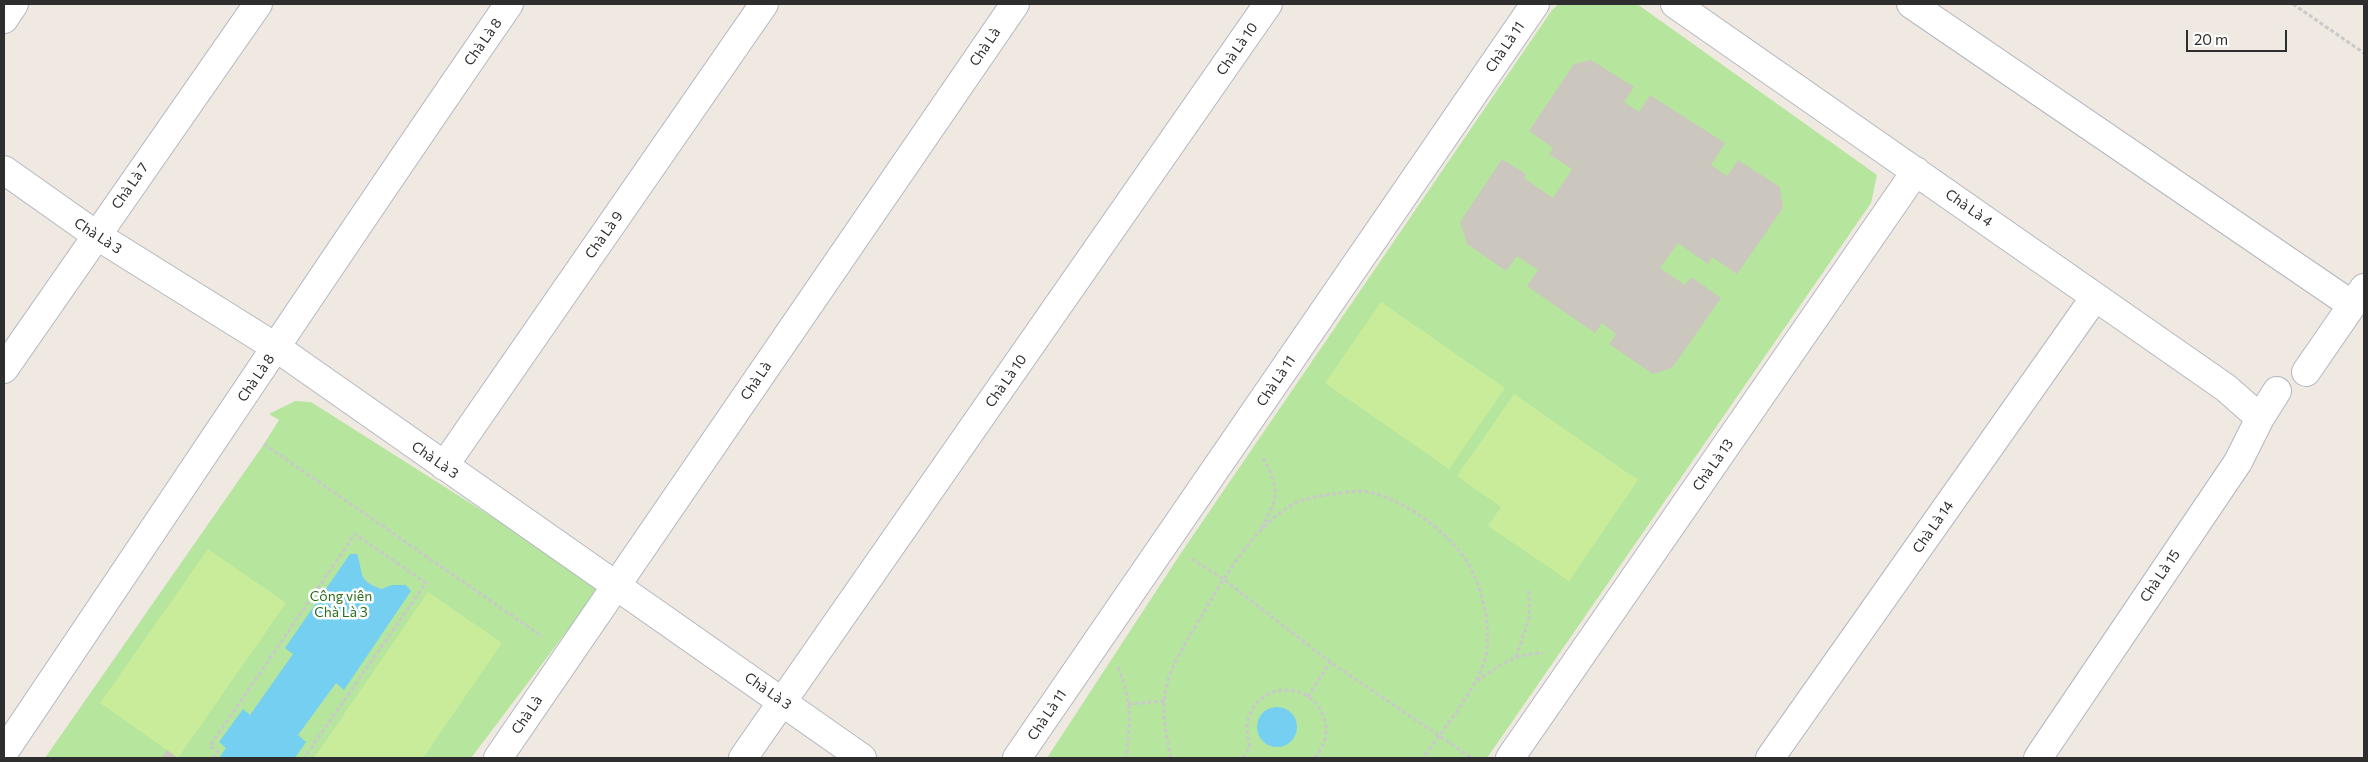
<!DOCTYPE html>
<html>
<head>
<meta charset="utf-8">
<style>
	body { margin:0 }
	#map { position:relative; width:2368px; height:762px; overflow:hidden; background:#efe9e1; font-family:Commissioner,sans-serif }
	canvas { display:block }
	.frame { position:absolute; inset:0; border:5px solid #2e2e2e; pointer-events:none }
	.scale { position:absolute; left:2186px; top:30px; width:101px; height:22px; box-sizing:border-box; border:2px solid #2e2e2e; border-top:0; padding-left:6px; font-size:15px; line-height:18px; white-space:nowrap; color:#2e2e2e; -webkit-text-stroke:4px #fff; paint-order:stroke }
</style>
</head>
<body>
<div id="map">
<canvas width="2368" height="762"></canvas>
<div class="frame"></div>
<div class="scale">20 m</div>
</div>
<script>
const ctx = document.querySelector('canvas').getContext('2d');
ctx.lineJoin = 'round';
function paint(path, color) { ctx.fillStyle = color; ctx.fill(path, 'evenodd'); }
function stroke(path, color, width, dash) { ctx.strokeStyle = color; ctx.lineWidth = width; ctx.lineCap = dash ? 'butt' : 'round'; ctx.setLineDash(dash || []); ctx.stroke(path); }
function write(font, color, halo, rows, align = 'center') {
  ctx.font = font + ' Commissioner,sans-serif'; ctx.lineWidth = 5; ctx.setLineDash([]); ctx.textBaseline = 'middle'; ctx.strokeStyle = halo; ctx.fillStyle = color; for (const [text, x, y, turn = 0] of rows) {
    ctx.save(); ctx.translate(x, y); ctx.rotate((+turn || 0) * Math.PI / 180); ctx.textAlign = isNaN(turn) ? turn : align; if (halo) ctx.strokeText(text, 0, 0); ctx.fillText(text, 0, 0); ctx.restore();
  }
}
const green = new Path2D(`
	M1559,4H1637L1877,175L1871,203L1487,758H1047L1181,553L1552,10Z
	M295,401L311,402L601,586L471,758H45L264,444L279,420L269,414Z`);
const pitch = new Path2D(`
	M1381,302L1505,388L1449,469L1325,383Z
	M1514,394L1638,480L1569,581L1488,526L1501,507L1457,476Z
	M208,549L286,603L178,758L100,703Z
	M428,592L502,643L423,758H314Z`);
const water = new Path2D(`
	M350,554H357C364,575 357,580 381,589L392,585H406L411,591L344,690L336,683L298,735L306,742L295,758H219L226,748L219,742L243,709L250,715L293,654L285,648Z
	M1257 727a20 20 0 1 1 40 0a20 20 0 1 1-40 0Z`);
const building = new Path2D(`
	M1591,60L1634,87L1624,102L1639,112L1650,95L1725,143L1711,165L1727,176L1738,160L1780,187L1783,208L1737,274L1712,257L1708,264L1678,243L1660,268L1685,285L1691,277L1721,298L1672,368L1653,374L1609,344L1616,334L1602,323L1595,333L1527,286L1538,270L1517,256L1506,271L1467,244L1460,222L1502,159L1526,174L1524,178L1553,198L1572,169L1549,154L1553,148L1529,131L1574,64Z
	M167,750L178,758H161Z`);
const path = new Path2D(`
	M2293,4L2364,53
	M264,444L543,637
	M1261,528C1279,498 1280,488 1262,456
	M1192,559L1223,579L1330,662L1472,758
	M1516,657L1529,619V591
	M1118,667C1132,703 1131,720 1126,758
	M1477,681C1498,666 1516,653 1543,653
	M1308,697L1330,662
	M1128,704L1164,701
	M213,758L218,752L210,746L355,534L426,583L304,758
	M1171,758C1167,740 1163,721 1164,702C1166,669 1189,638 1205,610C1227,573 1253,529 1290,506C1302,498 1320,496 1334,494C1342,493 1351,491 1360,491C1397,493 1451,533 1469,565C1482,588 1490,622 1487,649C1483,683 1443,729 1423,758
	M1243,758L1250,747C1231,682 1318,669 1326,727C1327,738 1322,751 1314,758`);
const minor = new Path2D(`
	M1675,4L2226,388L2260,418
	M1911,4L2352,305
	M4,19L14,4
	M4,170L96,235L277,348L862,758
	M4,369L258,4
	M2306,372L2364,288
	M444,466L764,4
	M4,752C172,503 338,251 509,4
	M498,758L1015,4
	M743,758L1268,4
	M1017,758L1535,4
	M1510,758L1916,171
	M1770,758L2095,297
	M2038,758L2238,462L2260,418L2277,391`);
const streetNames = [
	["Chà Là 8",483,42,-55],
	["Chà Là",985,47,-56],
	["Chà Là 11",1505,47,-56],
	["Chà Là 10",1237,49,-55],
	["Chà Là 7",130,186,-55],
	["Chà Là 4",1969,208,35],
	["Chà Là 9",604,235,-55],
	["Chà Là 3",98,236,33],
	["Chà Là 8",256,378,-56],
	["Chà Là",756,381,-56],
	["Chà Là 10",1006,381,-55],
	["Chà Là 11",1276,381,-56],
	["Chà Là 3",435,460,35],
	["Chà Là 13",1713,465,-55],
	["Chà Là 14",1933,527,-55],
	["Chà Là 15",2160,576,-56],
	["Chà Là 3",768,691,35],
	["Chà Là",527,715,-56],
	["Chà Là 11",1047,715,-56]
];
const parkNames = [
	["Công viên",341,596],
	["Chà Là 3",341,612]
];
paint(green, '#b6e59e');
paint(pitch, '#c9ec9a');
paint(water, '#75cff0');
paint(building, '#cbc7bf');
stroke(minor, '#b4b7c1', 30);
stroke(path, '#c9c9c9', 3, [4, 2.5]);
stroke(minor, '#fff', 28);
write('14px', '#2e2e2e', '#fff', streetNames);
write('14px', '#2c6e1b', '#fff', parkNames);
</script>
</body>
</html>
